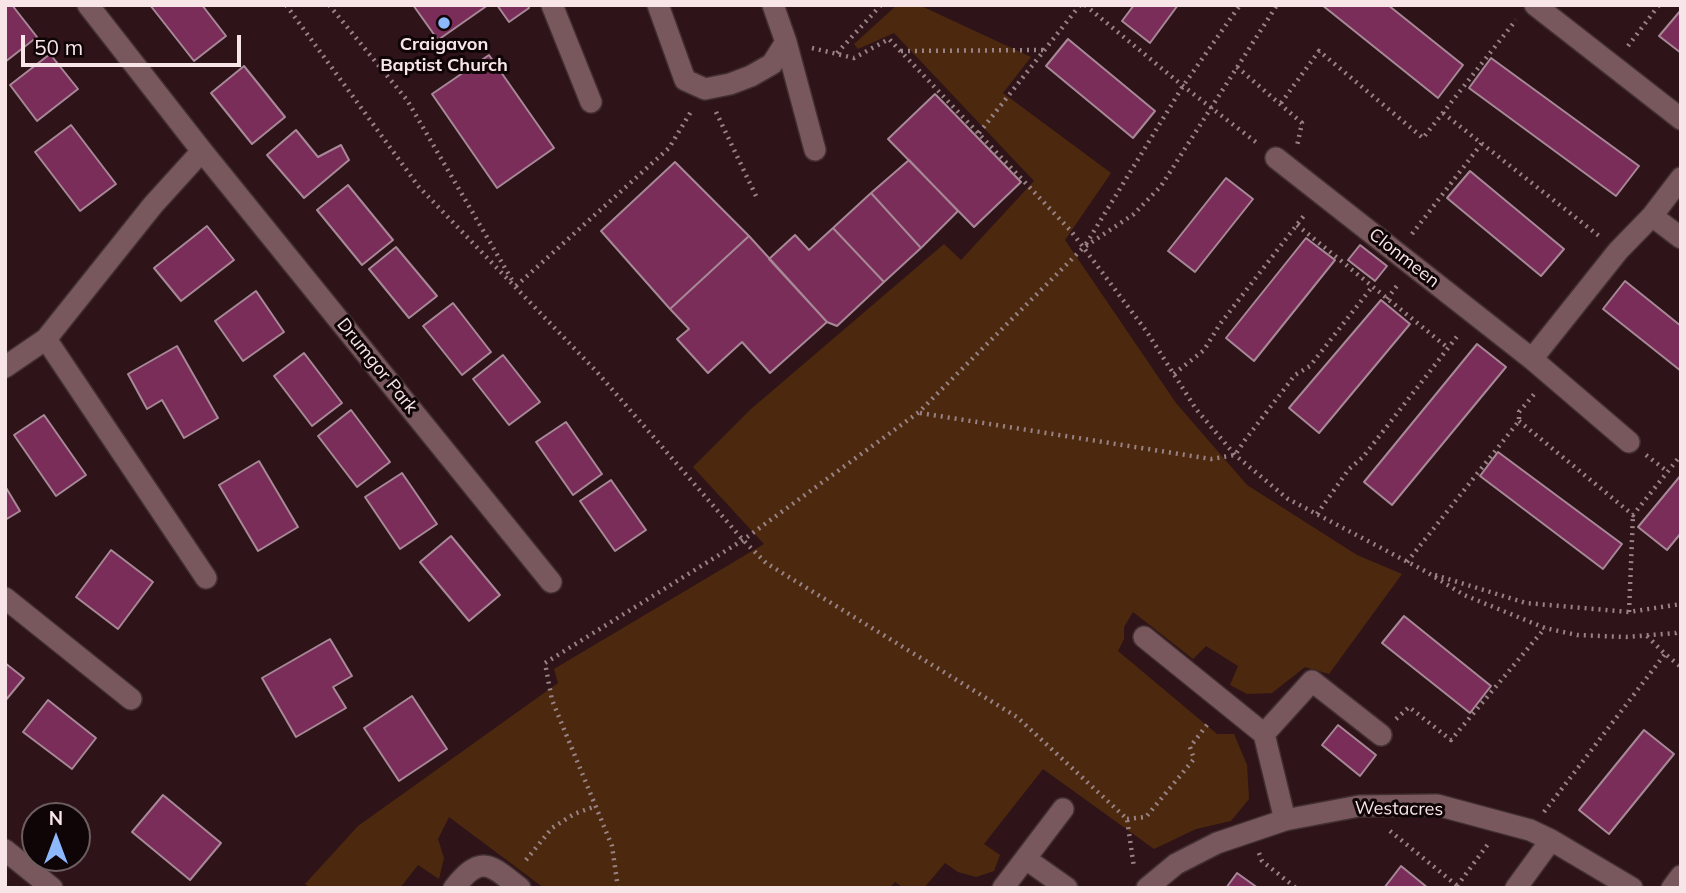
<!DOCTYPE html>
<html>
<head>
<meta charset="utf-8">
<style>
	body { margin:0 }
	#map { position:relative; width:1686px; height:893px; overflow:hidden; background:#2e1418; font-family:Mulish,sans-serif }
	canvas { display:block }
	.frame { position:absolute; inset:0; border:7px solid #f8e5e7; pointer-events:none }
	.north { position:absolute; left:21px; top:802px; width:70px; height:70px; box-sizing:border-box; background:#0f0406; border:2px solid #6c5e60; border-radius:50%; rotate:0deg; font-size:19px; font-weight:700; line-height:28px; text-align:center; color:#f8e5e7 }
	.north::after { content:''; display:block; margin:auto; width:24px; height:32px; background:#8db9fc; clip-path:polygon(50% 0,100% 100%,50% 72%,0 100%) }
	.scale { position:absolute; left:21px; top:35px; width:220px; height:32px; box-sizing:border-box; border:4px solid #f8e5e7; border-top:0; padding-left:9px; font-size:21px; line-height:24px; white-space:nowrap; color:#f8e5e7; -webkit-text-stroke:5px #0f0406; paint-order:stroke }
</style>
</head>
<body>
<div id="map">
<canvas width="1686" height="893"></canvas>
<div class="frame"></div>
<div class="north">N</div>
<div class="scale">50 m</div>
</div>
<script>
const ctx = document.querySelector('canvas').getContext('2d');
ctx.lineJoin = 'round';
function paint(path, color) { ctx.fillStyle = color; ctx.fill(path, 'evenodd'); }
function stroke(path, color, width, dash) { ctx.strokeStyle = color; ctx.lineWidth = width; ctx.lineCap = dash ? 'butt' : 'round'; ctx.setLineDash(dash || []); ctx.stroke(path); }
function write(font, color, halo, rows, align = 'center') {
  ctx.font = font + ' Mulish,sans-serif'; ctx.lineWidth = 6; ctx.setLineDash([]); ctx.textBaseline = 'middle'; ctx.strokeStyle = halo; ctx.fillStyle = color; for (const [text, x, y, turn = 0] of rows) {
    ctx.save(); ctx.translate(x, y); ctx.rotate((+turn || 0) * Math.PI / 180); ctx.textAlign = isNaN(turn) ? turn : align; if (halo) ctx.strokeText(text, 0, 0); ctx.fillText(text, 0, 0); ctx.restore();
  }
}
const green = new Path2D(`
	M897,5H919L1031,57L1003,93L1111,173L1065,240L1176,403L1247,485L1357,555L1402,574L1329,674L1305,667L1272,693L1247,694L1230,685L1238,666L1206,646L1193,659L1133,612L1124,627V639L1118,651L1217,734H1234L1247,765L1249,799L1231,821L1196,829L1154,849L1043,769L984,844L1000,855L994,871L976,877L958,872L945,863L924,888H904L895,882L889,888H544L449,817L438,839L444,858L439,879L418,865L400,888H310L305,884L358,826L558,683L554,669L764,544L693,467L751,409L944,244L961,260L1034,181L894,33L858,49L854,44Z`);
const building = new Path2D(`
	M5,5H12L37,37L5,62Z
	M150,5H202L226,36L194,61Z
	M413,5H488L438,40Z
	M497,5H528L529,8L509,22Z
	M1134,5H1178L1150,43L1122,21Z
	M1322,5H1388L1463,65L1438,98Z
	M1681,10V53L1659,36Z
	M1068,39L1155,111L1133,138L1046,66Z
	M50,54L78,89L37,121L10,85Z
	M489,55L554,148L497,188L432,94Z
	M1491,58L1639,166L1616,196L1469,88Z
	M244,66L285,117L252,144L211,93Z
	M935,94L1021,182L974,227L888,139Z
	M71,125L116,184L80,211L35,152Z
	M296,130L318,157L341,145L349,160L304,198L267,155Z
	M909,160L958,211L921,248L871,193Z
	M675,162L749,236L670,309L601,231Z
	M1470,171L1564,249L1541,276L1447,198Z
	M1226,178L1253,199L1195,272L1168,251Z
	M348,185L393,240L362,265L317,210Z
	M871,193L921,248L884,282L833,228Z
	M207,226L234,260L181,301L154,268Z
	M833,228L884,282L837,326L827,322L769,259L795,235L809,250Z
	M749,236L827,322L770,373L742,342L708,373L677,339L689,329L670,309Z
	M1306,238L1335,260L1254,361L1226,338Z
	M1360,245L1387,266L1375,281L1348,260Z
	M396,247L437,296L409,318L369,269Z
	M1625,281L1681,326V371L1603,309Z
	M256,291L284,332L243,361L215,321Z
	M1381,300L1410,324L1319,433L1289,408Z
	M453,303L491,352L462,375L423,326Z
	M1477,344L1506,367L1392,505L1364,482Z
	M177,346L218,418L184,438L162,400L147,409L128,374Z
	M304,353L342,403L312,426L274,376Z
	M503,355L540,402L509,425L473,379Z
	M351,410L390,462L357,487L318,436Z
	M44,415L86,475L56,496L14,435Z
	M566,422L602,474L573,495L536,442Z
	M1498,452L1622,544L1603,569L1480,476Z
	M259,461L298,527L258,551L219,485Z
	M402,473L437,524L400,549L365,497Z
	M1681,475V533L1667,550L1638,527Z
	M611,480L646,530L615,551L580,501Z
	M5,486L20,511L5,520Z
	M451,536L500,595L469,621L420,562Z
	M111,550L153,582L118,629L76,597Z
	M1404,616L1491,686L1470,713L1382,643Z
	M330,639L352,676L333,687L346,708L296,737L262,678Z
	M5,663L24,678L5,701Z
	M412,696L447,749L399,781L364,728Z
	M48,700L96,738L72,769L23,732Z
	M1338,725L1376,755L1360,776L1322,745Z
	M1644,730L1674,754L1609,834L1579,810Z
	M163,795L221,843L190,880L132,832Z
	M1401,866L1428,888H1384Z
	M1237,873L1258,888H1226Z`);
const path = new Path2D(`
	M286,5L419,187L597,372L743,540L766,563L1017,717L1127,819L1134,868
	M329,5L407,100L512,280
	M1085,5L1183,86L1257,143
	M1628,46L1659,5
	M812,48L854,58L889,39L1071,231L1147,332L1196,409L1235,455L1288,499L1425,571L1464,595L1545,628L1577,635L1626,637L1676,633L1681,631
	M901,51L1044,50
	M837,53L881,5
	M1237,67L1302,123L1297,146
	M1281,103L1319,51L1423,138L1516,20
	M716,112L756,196
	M1443,113L1599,236
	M979,133L1080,5
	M1297,225L1448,348
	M1412,234L1482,143
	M1086,244L1183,86L1240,5
	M516,286L669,148L692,110
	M1387,299L1399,283
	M1174,374L1204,350L1220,324L1306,213
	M920,413L1211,459L1235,455L1245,440L1295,375L1310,366L1372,287
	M1519,421L1633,515L1681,455
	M1646,455L1668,472
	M1317,514L1349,469L1363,457L1459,334
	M1407,562L1519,421V412L1536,392
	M1435,575L1526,603L1629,612L1681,604
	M1629,612L1633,515
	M1647,636L1665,654L1681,667
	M1396,719L1409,707L1451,740L1545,628
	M1544,812L1665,654
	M1127,819L1146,817L1194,759L1190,747L1210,721
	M1390,831L1460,888
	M1259,853L1262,861L1296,888
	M526,860L552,828L574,814L596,806
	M1457,886L1488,844
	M618,888L612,846L552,700L545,663L743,540L919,412L1083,248L1134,214L1161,186L1277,5`);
const minor = new Path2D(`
	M88,5L202,151L551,582
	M552,5L591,102
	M658,5L685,80L705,89L730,84L751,76L772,64L786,42L773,5
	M1535,5L1681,119
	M786,42L815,150
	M1276,158L1532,359L1629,442
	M1652,216L1681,238
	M46,339L206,578
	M1532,359L1618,251L1652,216L1681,178
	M5,367L46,339L153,205L202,151
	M5,598L131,699
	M1144,637L1264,734
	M1285,820L1264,734L1312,681L1381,735
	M5,850L52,888
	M1026,859L1067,888
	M454,888C482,853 490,865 520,888
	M1003,888L1063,809
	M1147,888L1176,864L1217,843L1285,820L1359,806L1437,805L1530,830L1551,840L1632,888
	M1516,888L1551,840
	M1672,888L1681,876`);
const markers = [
	[444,23,7,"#8db9fc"]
];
const poiNames = [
	["Craigavon",444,45],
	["Baptist Church",444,66]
];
const streetNames = [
	["Clonmeen",1404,258,38],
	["Drumgor Park",377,366,51],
	["Westacres",1399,809,1]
];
paint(green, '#4c290e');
paint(building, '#7b2d59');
stroke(building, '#a78897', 2);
stroke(minor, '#422f31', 24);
stroke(path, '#988285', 4.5, [2, 5]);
stroke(minor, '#78585c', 21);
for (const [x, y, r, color] of markers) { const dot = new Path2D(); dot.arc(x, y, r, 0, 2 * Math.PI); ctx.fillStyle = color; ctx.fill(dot); stroke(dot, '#0f0406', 2.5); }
write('bold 18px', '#f8e5e7', '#0f0406', poiNames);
write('18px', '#f8e5e7', '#0f0406', streetNames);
</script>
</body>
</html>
